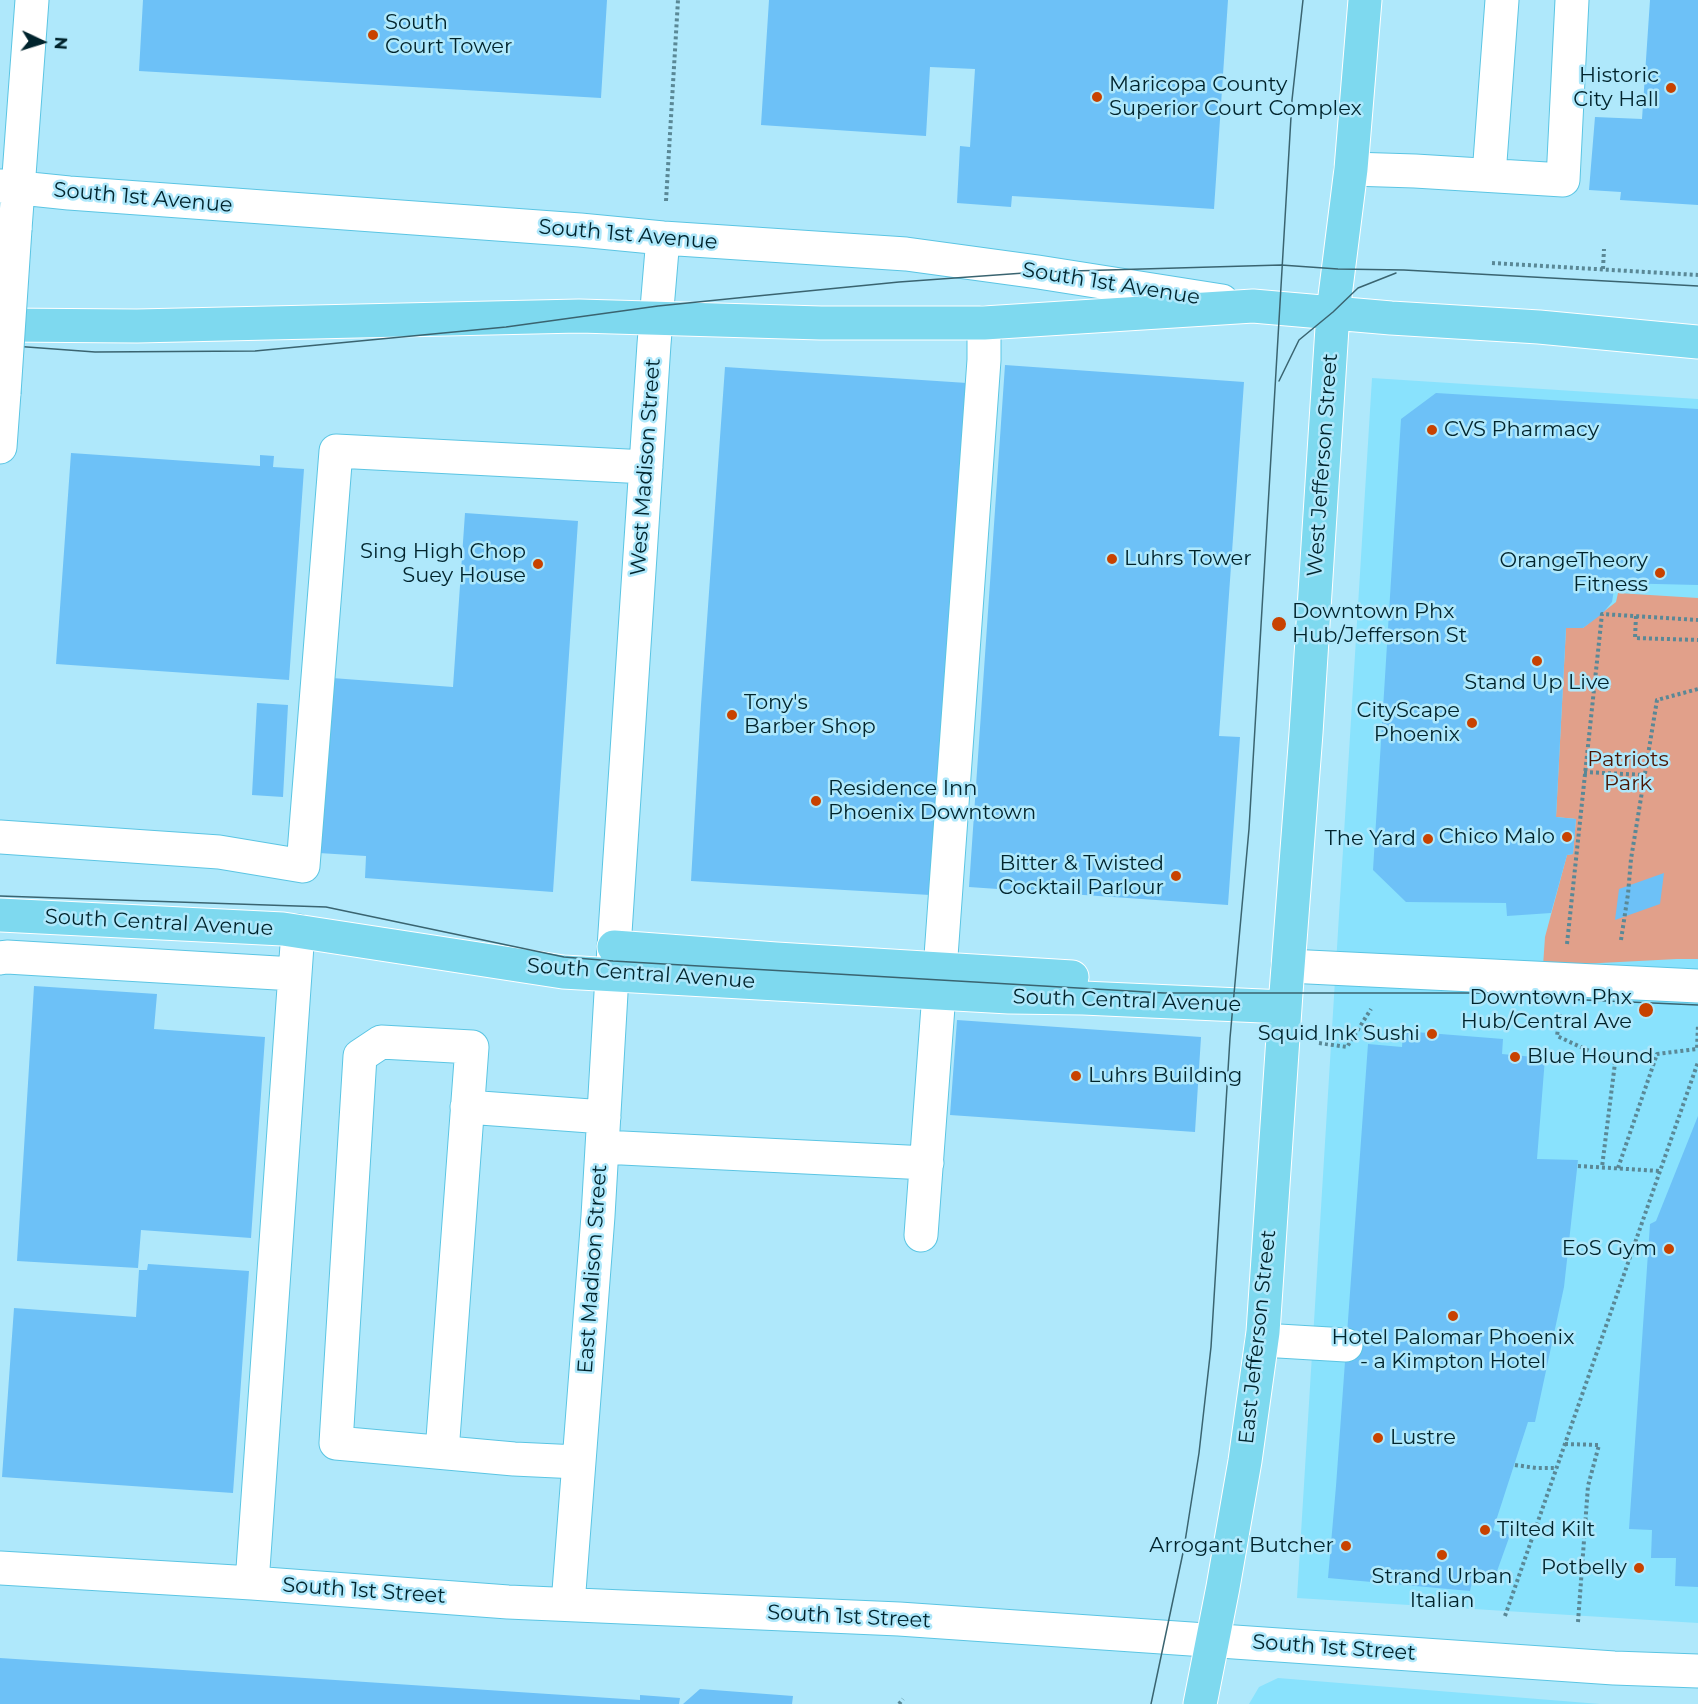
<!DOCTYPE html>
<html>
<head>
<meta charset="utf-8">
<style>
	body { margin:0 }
	#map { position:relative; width:1698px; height:1704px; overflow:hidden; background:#afe8fb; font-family:Montserrat,sans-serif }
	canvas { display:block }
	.north { position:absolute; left:12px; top:12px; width:60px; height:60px; -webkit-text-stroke:4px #afe8fb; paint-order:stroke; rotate:94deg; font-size:16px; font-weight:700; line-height:24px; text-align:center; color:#01242d }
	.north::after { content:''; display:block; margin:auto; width:21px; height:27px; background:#01242d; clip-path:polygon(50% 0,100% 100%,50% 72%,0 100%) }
</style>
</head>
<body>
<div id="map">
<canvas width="1698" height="1704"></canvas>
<div class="north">N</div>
</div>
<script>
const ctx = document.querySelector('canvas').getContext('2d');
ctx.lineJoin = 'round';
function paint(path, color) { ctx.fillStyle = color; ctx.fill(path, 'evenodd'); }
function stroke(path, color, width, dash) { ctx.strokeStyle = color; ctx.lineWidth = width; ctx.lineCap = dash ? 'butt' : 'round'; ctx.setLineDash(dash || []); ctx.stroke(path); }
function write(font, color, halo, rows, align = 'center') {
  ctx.font = font + ' Montserrat,sans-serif'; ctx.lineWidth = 5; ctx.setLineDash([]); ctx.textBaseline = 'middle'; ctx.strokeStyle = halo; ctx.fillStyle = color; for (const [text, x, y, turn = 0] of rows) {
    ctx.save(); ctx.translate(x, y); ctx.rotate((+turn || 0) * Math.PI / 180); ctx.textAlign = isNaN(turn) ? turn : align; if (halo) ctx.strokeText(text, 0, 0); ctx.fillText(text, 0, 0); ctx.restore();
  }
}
const built = new Path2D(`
	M1372,378L1698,399V1623L1297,1598Z
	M1278,1678L1600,1704H1249L1259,1687Z`);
const green = new Path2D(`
	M1618,593L1698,598V959H1677L1543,966L1545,937L1567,855L1573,854L1576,819L1556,817L1566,628H1583L1616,602Z`);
const building = new Path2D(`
	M143,0H607L601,98L139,71Z
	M769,0H1228L1214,209L1012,196L1011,207L957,203L960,146L970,147L975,69L930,67L926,136L761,125Z
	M1650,0H1698V205L1620,200L1621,192L1589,190L1595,117L1642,119Z
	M1005,365L1244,382L1219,736L1240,737L1228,905L969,887Z
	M725,367L967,383L930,895L691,881L701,705Z
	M1436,393L1698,409V585L1615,583L1612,602L1602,614L1583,628H1566L1556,817L1576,819L1573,854L1567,855L1551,913L1507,916L1506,903L1406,902L1373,870L1401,419Z
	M71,453L260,466V455L274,456L273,467L304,469L289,680L56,664Z
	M465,513L578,521L553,892L365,878L366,856L319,853L332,678L453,687Z
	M257,703L288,705L283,797L252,795Z
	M1664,873L1660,904L1615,920L1619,889Z
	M34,986L157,994L154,1029L265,1037L251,1238L141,1230L138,1268L17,1261Z
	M957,1020L1201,1037L1195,1132L950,1115Z
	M1403,1031L1503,1039L1502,1054L1545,1058L1537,1159L1578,1160L1564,1287L1535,1422H1528L1493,1530L1510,1535L1496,1574L1474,1573L1470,1591L1328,1578L1336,1486L1368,1044L1402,1047Z
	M1698,1116V1587L1675,1586L1676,1558H1651L1652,1530L1629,1529L1650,1224L1656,1221Z
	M148,1264L249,1271L233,1493L2,1477L14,1308L136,1317L139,1270H147Z
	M0,1658L640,1700V1695L680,1698L679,1704H0Z
	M700,1689L793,1696L792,1704H683Z`);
const path = new Path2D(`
	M666,201L678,0
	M1492,263L1698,275
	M1603,269L1604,249
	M1636,616L1635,638L1698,640
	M1584,772L1645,775
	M1621,940L1628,894L1631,859L1657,700L1698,689
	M1567,944L1602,614L1698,620
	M1560,1014L1557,1036L1615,1063L1602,1167
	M1319,1043L1347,1047L1371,1009
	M1578,1166L1660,1171
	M1618,1168L1657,1054L1697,1049L1698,1024
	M1565,1444L1599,1445L1588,1486L1578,1622
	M1515,1465L1536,1468H1557
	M1505,1616L1698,1062
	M899,1704L903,1699`);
const minor = new Path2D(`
	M1351,169L1415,171L1563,180L1572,0
	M1489,175L1502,0
	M0,186L69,193L580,230L663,238L906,254L1038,272L1222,301
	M15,229L32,0
	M0,447L4,393
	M0,837L219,852L303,866L336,451L646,467
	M0,958L7,957L294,974
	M1288,966L1698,986
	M940,970L984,360V323
	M467,1107L604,1117
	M602,1147L927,1163
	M921,1235L939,993
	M1262,1340L1346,1345
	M442,1452L472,1047L381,1042L360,1056L336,1443L514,1459L578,1462
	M0,1568L252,1583L508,1602L899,1619L1614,1668L1698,1671
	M252,1583L298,931
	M568,1604L598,1216L611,993L654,344L663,238`);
const major = new Path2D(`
	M0,325L137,326L579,316L821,323H984L1253,306L1391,318L1539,327L1698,342
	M0,915L283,929L563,972L1009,997L1083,998L1285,1007
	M614,947L776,959L1072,977
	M1200,1704L1223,1587L1245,1461L1263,1332L1286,993L1306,733L1333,312L1351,169L1365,0`);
const tram = new Path2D(`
	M0,345L95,352L255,351L506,327L658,306L747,297L899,282L1038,272L1281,265L1338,269L1404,270L1698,286
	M1279,381L1299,340L1333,312L1358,288L1396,273
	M0,896L326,907L564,957L613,961L1164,993H1494L1562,999L1698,1005
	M1151,1704L1184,1548L1199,1453L1211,1347L1230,1038L1249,829L1292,100L1303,0`);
const minorBridge = new Path2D(`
	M4,393L15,229`);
const markers = [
	[373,35,6,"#c84200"],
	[1671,88,6,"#c84200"],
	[1097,97,6,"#c84200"],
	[1432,430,6,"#c84200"],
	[1112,559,6,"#c84200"],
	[538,564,6,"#c84200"],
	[1660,573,6,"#c84200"],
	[1279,624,8,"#c84200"],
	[1537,661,6,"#c84200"],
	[732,715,6,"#c84200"],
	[1472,723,6,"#c84200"],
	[816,801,6,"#c84200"],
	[1567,837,6,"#c84200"],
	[1428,839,6,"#c84200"],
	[1176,876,6,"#c84200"],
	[1646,1010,8,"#c84200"],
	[1432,1034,6,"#c84200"],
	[1515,1057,6,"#c84200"],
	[1076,1076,6,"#c84200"],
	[1669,1249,6,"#c84200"],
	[1453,1316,6,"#c84200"],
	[1378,1438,6,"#c84200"],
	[1485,1530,6,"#c84200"],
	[1346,1546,6,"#c84200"],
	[1442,1555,6,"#c84200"],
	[1639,1568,6,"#c84200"]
];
const poiNames = [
	["South",385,23,"left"],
	["Court Tower",385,47,"left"],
	["Historic",1659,76],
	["City Hall",1659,100],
	["Maricopa County",1109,85,"left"],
	["Superior Court Complex",1109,109,"left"],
	["CVS Pharmacy",1444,430,"left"],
	["Sing High Chop",526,552],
	["Suey House",526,576],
	["Luhrs Tower",1124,559,"left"],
	["OrangeTheory",1648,561],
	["Fitness",1648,585],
	["Downtown Phx",1292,612,"left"],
	["Hub/Jefferson St",1292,636,"left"],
	["Stand Up Live",1537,683,"center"],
	["Tony's",744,703,"left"],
	["Barber Shop",744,727,"left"],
	["CityScape",1460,711],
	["Phoenix",1460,735],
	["Residence Inn",828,789,"left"],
	["Phoenix Downtown",828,813,"left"],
	["Chico Malo",1555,837],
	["The Yard",1416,839],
	["Bitter & Twisted",1164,864],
	["Cocktail Parlour",1164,888],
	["Downtown Phx",1632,998],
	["Hub/Central Ave",1632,1022],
	["Squid Ink Sushi",1420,1034],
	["Blue Hound",1527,1057,"left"],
	["Luhrs Building",1088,1076,"left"],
	["EoS Gym",1657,1249],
	["Hotel Palomar Phoenix",1453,1338,"center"],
	["- a Kimpton Hotel",1453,1362,"center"],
	["Lustre",1390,1438,"left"],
	["Tilted Kilt",1497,1530,"left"],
	["Arrogant Butcher",1334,1546],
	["Potbelly",1627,1568],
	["Strand Urban",1442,1577,"center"],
	["Italian",1442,1601,"center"]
];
const streetNames = [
	["South 1st Avenue",143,198,5],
	["South 1st Avenue",628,235,5],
	["South 1st Avenue",1111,284,9],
	["West Jefferson Street",1323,465,-86],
	["West Madison Street",646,467,-86],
	["South Central Avenue",159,923,3],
	["South Central Avenue",641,974,4],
	["South Central Avenue",1127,1001,2],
	["East Madison Street",593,1269,-86],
	["East Jefferson Street",1258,1337,-84],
	["South 1st Street",364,1591,4],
	["South 1st Street",849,1617,3],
	["South 1st Street",1334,1648,4]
];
const parkNames = [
	["Patriots",1628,760],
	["Park",1628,784]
];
paint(built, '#89e2fd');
paint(green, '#e1a08a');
paint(building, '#6dc1f7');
stroke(minor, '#5bc5e3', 35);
stroke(major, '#fff', 35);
stroke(path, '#5a8896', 4, [3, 3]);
stroke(minor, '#fff', 33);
stroke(major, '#7ed9ef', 33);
stroke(tram, '#3a6470', 1.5);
stroke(minorBridge, '#5bc5e3', 35, []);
stroke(minorBridge, '#fff', 33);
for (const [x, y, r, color] of markers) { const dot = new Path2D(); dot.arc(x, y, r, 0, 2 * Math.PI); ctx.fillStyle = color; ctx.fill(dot); stroke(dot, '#afe8fb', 2); }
write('21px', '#01242d', '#afe8fb', poiNames, 'right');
write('21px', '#01242d', '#afe8fb', streetNames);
write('21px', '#4b1603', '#afe8fb', parkNames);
</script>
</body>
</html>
